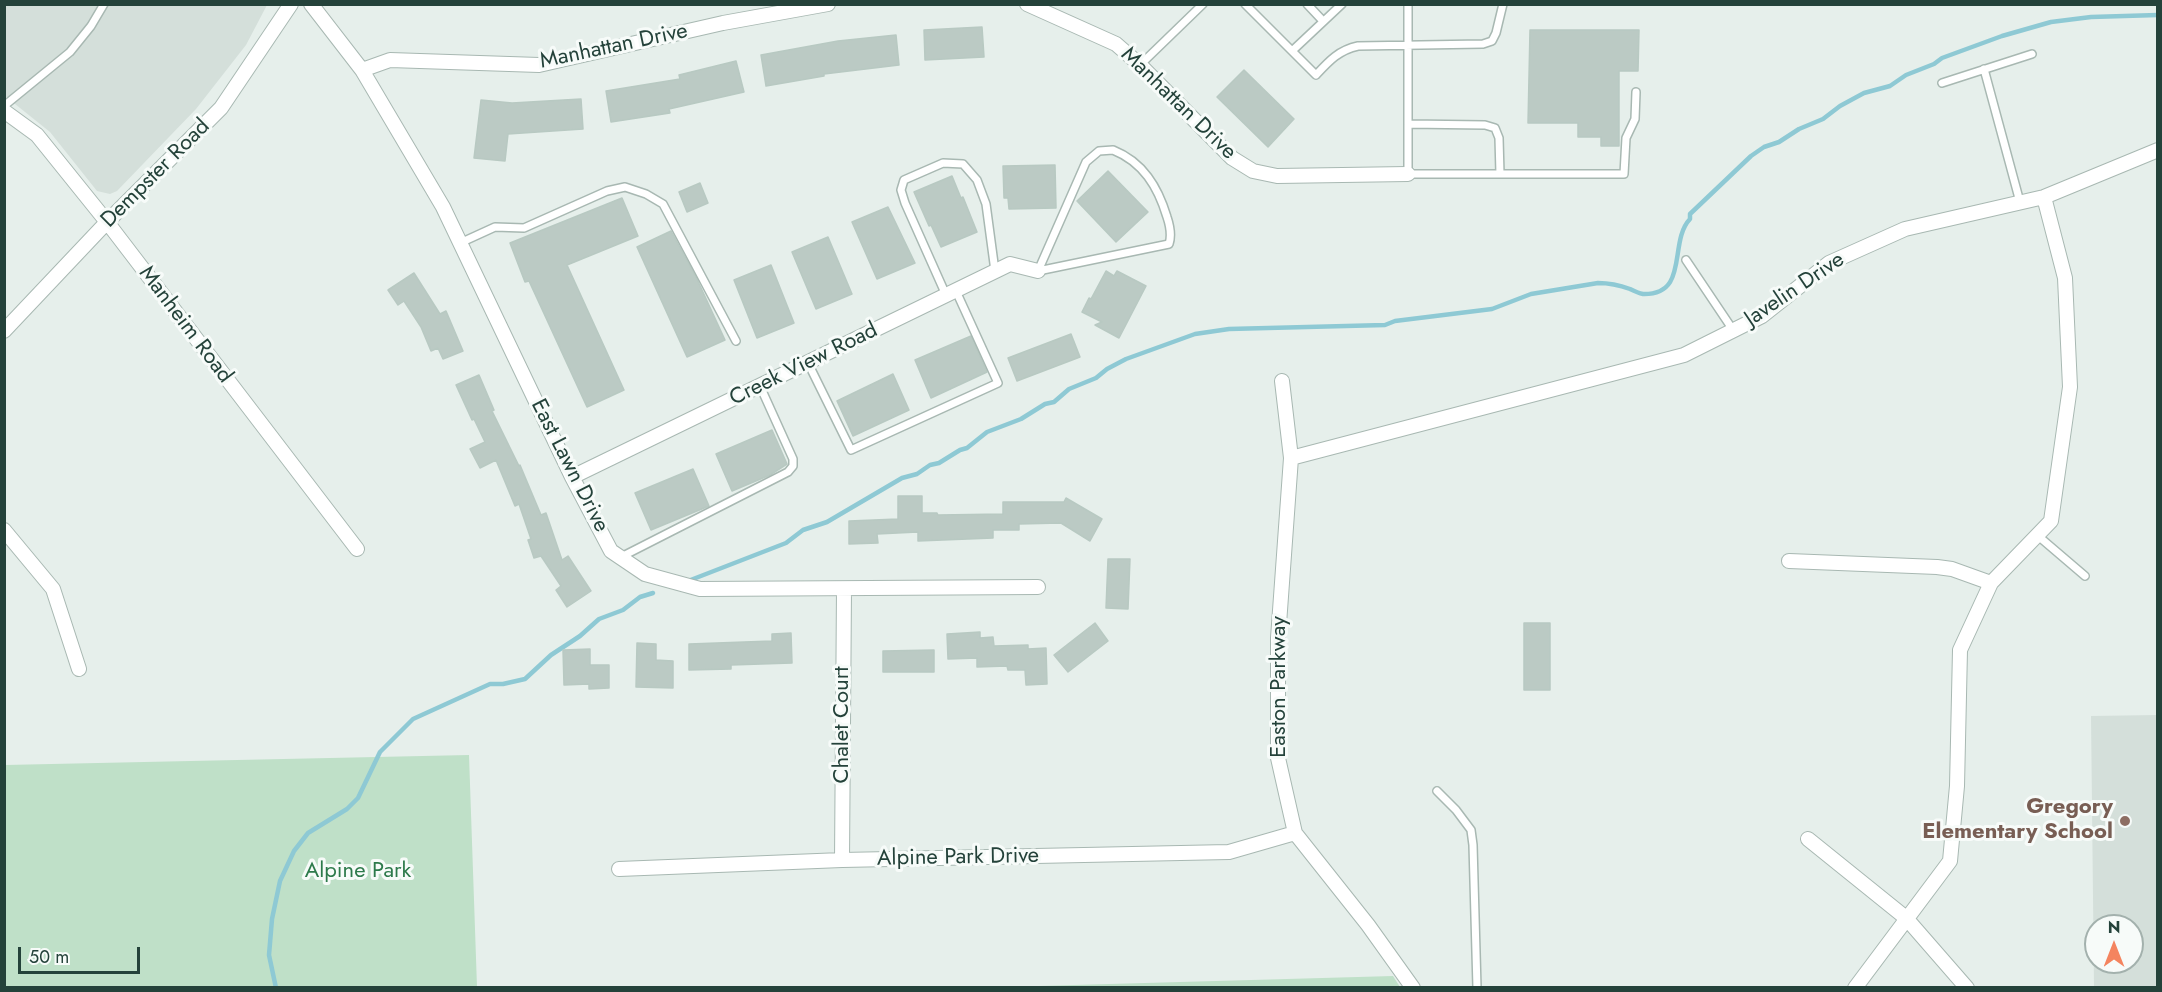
<!DOCTYPE html>
<html>
<head>
<meta charset="utf-8">
<style>
	body { margin:0 }
	#map { position:relative; width:2162px; height:992px; overflow:hidden; background:#e6efeb; font-family:Jost,sans-serif }
	canvas { display:block }
	.frame { position:absolute; inset:0; border:6px solid #24423a; pointer-events:none }
	.north { position:absolute; left:2084px; top:914px; width:60px; height:60px; box-sizing:border-box; background:#f7fbf9; border:2px solid #a3b1ad; border-radius:50%; rotate:0deg; font-size:16px; font-weight:700; line-height:24px; text-align:center; color:#24423a }
	.north::after { content:''; display:block; margin:auto; width:21px; height:27px; background:#f4845f; clip-path:polygon(50% 0,100% 100%,50% 72%,0 100%) }
	.scale { position:absolute; left:18px; top:947px; width:122px; height:27px; box-sizing:border-box; border:3px solid #24423a; border-top:0; padding-left:8px; font-size:18px; line-height:21px; white-space:nowrap; color:#24423a; -webkit-text-stroke:4px #f7fbf9; paint-order:stroke }
</style>
</head>
<body>
<div id="map">
<canvas width="2162" height="992"></canvas>
<div class="frame"></div>
<div class="north">N</div>
<div class="scale">50 m</div>
</div>
<script>
const ctx = document.querySelector('canvas').getContext('2d');
ctx.lineJoin = 'round';
function paint(path, color) { ctx.fillStyle = color; ctx.fill(path, 'evenodd'); }
function stroke(path, color, width, dash) { ctx.strokeStyle = color; ctx.lineWidth = width; ctx.lineCap = dash ? 'butt' : 'round'; ctx.setLineDash(dash || []); ctx.stroke(path); }
function write(font, color, halo, rows, align = 'center') {
  ctx.font = font + ' Jost,sans-serif'; ctx.lineWidth = 6; ctx.setLineDash([]); ctx.textBaseline = 'middle'; ctx.strokeStyle = halo; ctx.fillStyle = color; for (const [text, x, y, turn = 0] of rows) {
    ctx.save(); ctx.translate(x, y); ctx.rotate((+turn || 0) * Math.PI / 180); ctx.textAlign = isNaN(turn) ? turn : align; if (halo) ctx.strokeText(text, 0, 0); ctx.fillText(text, 0, 0); ctx.restore();
  }
}
const built = new Path2D(`
	M4,5H267L246,45L196,109L117,191L110,194L97,191L50,132L5,96Z
	M2157,715V987H2094L2091,716ZM2096,926H2132V962H2096Z`);
const green = new Path2D(`
	M469,755L477,987H5V765Z
	M1393,976L1400,987H1003Z`);
const stream = new Path2D(`
	M688,581L786,543L803,530L827,522L902,478L917,474L930,465L939,463L960,450L967,448L987,432L1021,419L1045,404L1054,402L1069,389L1096,378L1107,369L1126,359L1195,334L1229,329L1385,325L1395,321L1492,309L1531,294L1598,283C1609,283 1619,285 1630,289C1634,291 1638,293 1643,294C1690,295 1668,242 1690,219V214L1751,156L1764,147L1779,142L1799,129L1823,119L1840,106L1864,93L1890,86L1906,75L1934,64L1942,58L2002,36L2051,22L2091,17L2158,15
	M276,988L269,955L272,919L280,881L294,851L308,833L347,809L358,798L380,752L413,719L490,684H503L525,679L551,655L580,636L599,619L623,610L640,597L653,593`);
const building = new Path2D(`
	M982,27L984,57L925,60L924,30Z
	M1530,30H1639L1638,71H1619V146H1601V137H1578V123H1528Z
	M896,35L899,65L824,74V76L766,86L761,55L838,41Z
	M736,61L744,92L669,109L670,113L611,122L606,91L680,79L679,75Z
	M1244,70L1294,119L1268,147L1217,97Z
	M581,99L583,129L508,134L505,161L474,158L481,100L512,103Z
	M1055,165L1056,208L1009,209L1008,198H1004L1003,166Z
	M1108,171L1148,212L1116,242L1077,201Z
	M952,176L961,198L963,197L977,232L941,247L931,225L929,226L914,192Z
	M700,183L708,203L687,212L679,192Z
	M622,198L638,236L567,265L624,390L587,407L529,281L525,282L510,243Z
	M888,207L915,263L877,279L852,222Z
	M671,231L696,277L725,340L687,357L637,247Z
	M828,237L852,294L816,309L792,252Z
	M771,265L794,323L757,338L734,280Z
	M1106,271L1114,276L1117,271L1146,286L1119,338L1095,325L1102,322L1082,312L1089,298L1091,299Z
	M414,273L440,314L446,311L463,351L443,359L438,348L431,351L421,327L404,301L398,305L388,290Z
	M1071,334L1080,357L1017,381L1008,358Z
	M971,336L987,372L931,398L915,360Z
	M893,374L909,410L853,436L837,401Z
	M479,375L494,410L492,411L519,466L520,465L541,515L546,513L562,560L568,556L591,591L567,607L556,590L561,586L541,556L534,558L528,540L531,539L519,504L515,506L496,460L480,468L470,449L485,442L474,419L472,420L456,385Z
	M772,430L787,464L770,475L732,491L716,454Z
	M693,469L709,506L651,530L635,493Z
	M898,496H922V513H937L938,515L1003,514V502H1064L1066,498L1102,519L1090,541L1061,523L1019,524V530H993V538L918,541V532L877,534L878,543L849,544V521L898,519Z
	M1108,559H1130L1128,609L1106,608Z
	M1095,623L1108,641L1068,672L1054,655Z
	M1524,623H1550V690H1524Z
	M980,632V638L993,637L994,646L1028,645V649L1046,648L1047,684L1026,685L1025,670H1008L1007,666L977,667V658L948,659L947,634Z
	M791,633L792,663L731,665V669L689,670V644L772,641V634Z
	M637,643L656,644V660L673,661V688L636,687Z
	M590,649V665H609V688L589,689V684L564,685L563,650Z
	M934,650V672H883V651Z`);
const lane = new Path2D(`
	M1245,4L1292,51L1342,4
	M1307,4L1323,21
	M1408,4V174H1624L1626,138L1635,119L1636,92
	M1292,51L1316,75C1329,61 1339,50 1358,46L1483,44L1492,41L1496,33L1503,4
	M1140,65L1203,4
	M1984,69L2020,202
	M1942,83L2032,54
	M4,106L70,52L91,26L104,4
	M1408,124L1485,125L1495,128L1499,138L1500,174
	M1113,150C1143,162 1158,187 1167,217C1170,226 1172,235 1169,244L1038,271L1086,162L1099,151Z
	M460,243L495,227L524,228L607,191L625,187L646,194L663,204L736,341
	M1686,260L1733,330
	M946,295L905,203L901,190L904,180L943,163L963,164L977,180L986,204L995,271
	M808,363L851,450L998,383L956,291
	M2037,535L2085,576
	M621,557L788,472L793,466V459L760,386
	M1437,791L1456,810L1471,830L1473,845L1477,988`);
const street = new Path2D(`
	M311,4L362,70L443,207L572,477L611,551L645,574L700,589L1038,587
	M1027,4L1116,44L1140,65L1232,158L1253,171L1277,176L1408,174
	M362,70L390,60L539,65L723,23L828,4
	M4,111L37,135L107,222L357,549
	M4,331L107,222L221,108L291,4
	M1282,381L1291,458L1278,638V758L1295,833L1368,925L1413,988
	M1291,458L1684,355L1762,316L1829,263L1905,229L2044,197L2158,150
	M572,477L1010,264L1038,271
	M4,530L53,589L79,669
	M1789,561L1937,567L1952,569L1991,583
	M1808,839L1906,918L1967,988
	M842,860L844,589
	M619,869L842,860L1229,852L1295,833
	M1855,988L1950,861L1957,786L1960,650L1991,583L2051,521L2070,387L2065,278L2044,197`);
const markers = [
	[2125,821,6,"#8d6e63"]
];
const streetNames = [
	["Manhattan Drive",614,47,-12],
	["Manhattan Drive",1178,104,44],
	["Dempster Road",156,174,-45],
	["Javelin Drive",1795,290,-34],
	["Manheim Road",185,325,53],
	["Creek View Road",804,365,-26],
	["East Lawn Drive",569,466,63],
	["Easton Parkway",1280,687,-90],
	["Chalet Court",843,725,-90],
	["Alpine Park Drive",958,858,-1]
];
const educationNames = [
	["Gregory",2113,808],
	["Elementary School",2113,833]
];
const parkNames = [
	["Alpine Park",358,872]
];
paint(built, '#d4dfda');
paint(green, '#bfe0c8');
stroke(stream, '#8ec9d4', 4.5);
paint(building, '#bbcac4');
stroke(building, '#b8c9c2', 1.5);
stroke(lane, '#a8b8b2', 10);
stroke(street, '#a8b8b2', 16);
stroke(lane, '#fff', 7);
stroke(street, '#fff', 14);
for (const [x, y, r, color] of markers) { const dot = new Path2D(); dot.arc(x, y, r, 0, 2 * Math.PI); ctx.fillStyle = color; ctx.fill(dot); stroke(dot, '#f7fbf9', 2); }
write('22px', '#24423a', '#f7fbf9', streetNames);
write('bold 22px', '#785e54', '#f7fbf9', educationNames, 'right');
write('22px', '#2d7a4b', '#f7fbf9', parkNames);
</script>
</body>
</html>
